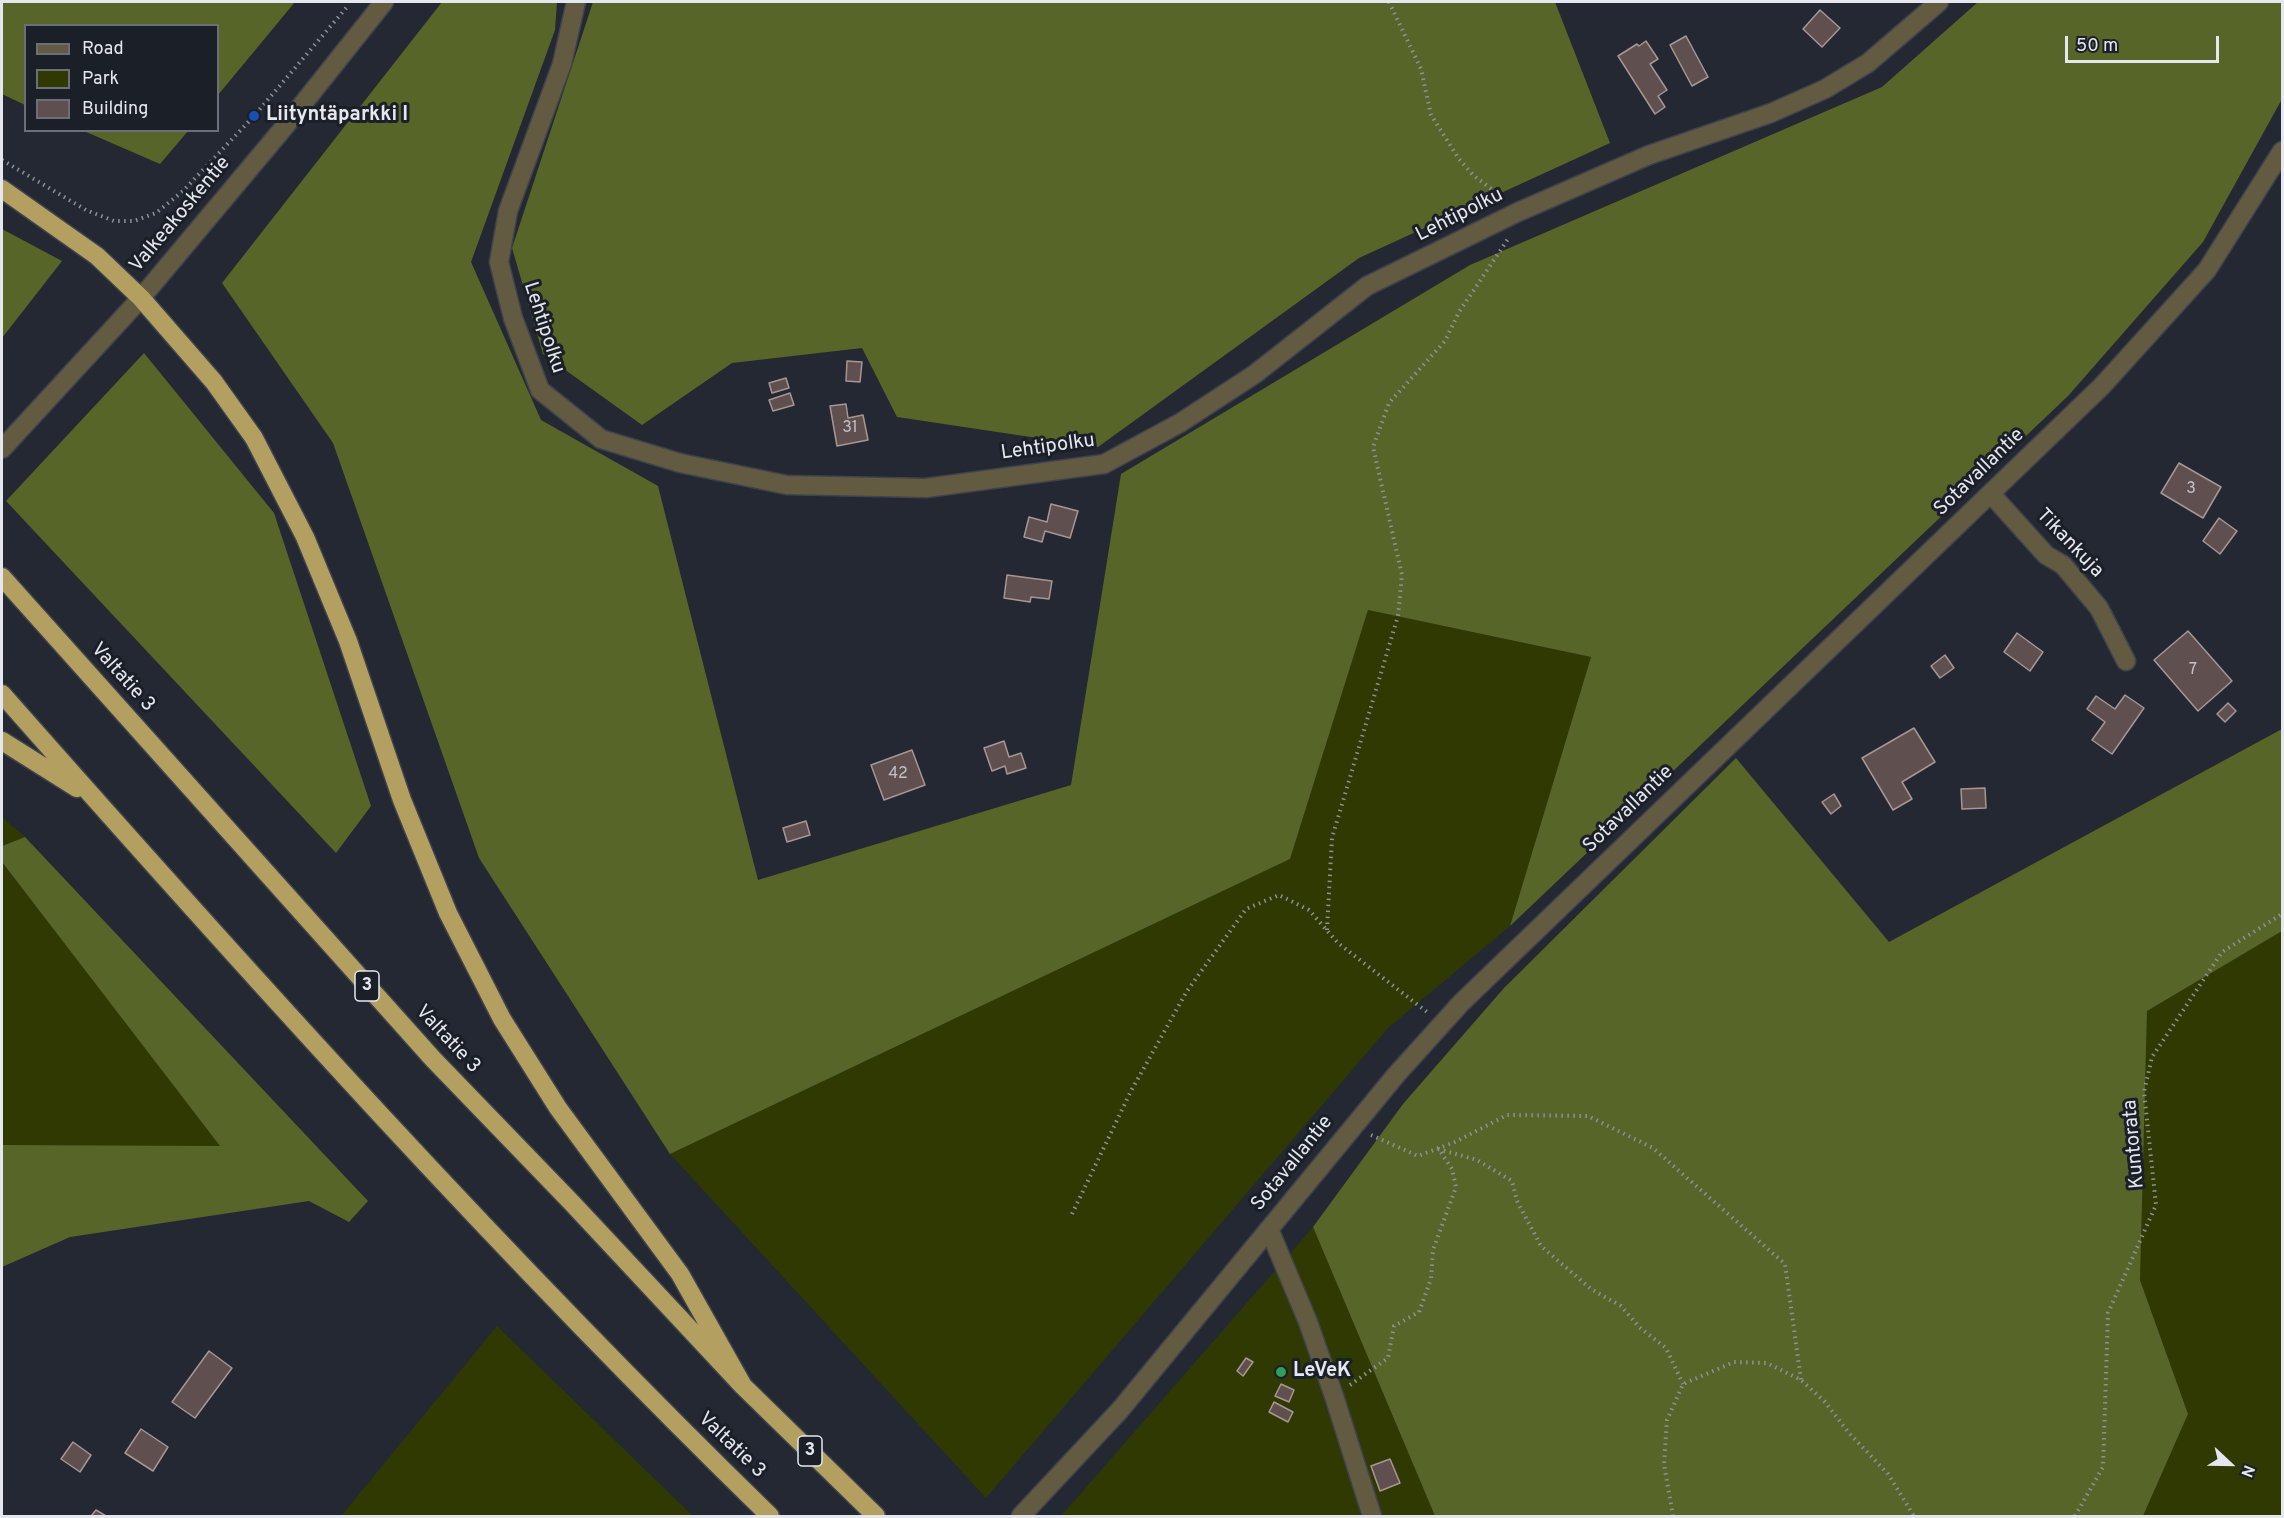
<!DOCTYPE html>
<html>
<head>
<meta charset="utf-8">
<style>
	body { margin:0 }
	#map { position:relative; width:2284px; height:1518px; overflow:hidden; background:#242832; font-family:Overpass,sans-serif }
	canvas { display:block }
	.frame { position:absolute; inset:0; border:3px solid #e4e7ee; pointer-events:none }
	.legend { position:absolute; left:24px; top:24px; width:195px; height:108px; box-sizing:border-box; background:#1a1f28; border:2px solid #6b6f77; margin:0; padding:8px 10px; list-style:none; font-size:18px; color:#e4e7ee }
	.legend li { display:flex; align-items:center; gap:12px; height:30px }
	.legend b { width:30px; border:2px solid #6b6f77 }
	.north { position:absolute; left:2200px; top:1434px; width:60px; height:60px; -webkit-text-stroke:4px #1a1f28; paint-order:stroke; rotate:112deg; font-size:16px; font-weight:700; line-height:24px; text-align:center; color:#e4e7ee }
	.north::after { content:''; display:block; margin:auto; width:21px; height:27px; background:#e4e7ee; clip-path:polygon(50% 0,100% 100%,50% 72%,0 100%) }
	.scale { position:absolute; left:2065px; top:36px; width:154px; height:27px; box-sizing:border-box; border:3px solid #e4e7ee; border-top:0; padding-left:8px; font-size:18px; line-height:21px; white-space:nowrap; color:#e4e7ee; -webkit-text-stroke:4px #1a1f28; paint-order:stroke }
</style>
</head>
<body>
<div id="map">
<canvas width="2284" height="1518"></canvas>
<div class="frame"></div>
<ul class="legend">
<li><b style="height:8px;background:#625b42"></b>Road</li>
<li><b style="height:16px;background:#2f3901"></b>Park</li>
<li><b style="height:16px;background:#5f504f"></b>Building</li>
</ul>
<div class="north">N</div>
<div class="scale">50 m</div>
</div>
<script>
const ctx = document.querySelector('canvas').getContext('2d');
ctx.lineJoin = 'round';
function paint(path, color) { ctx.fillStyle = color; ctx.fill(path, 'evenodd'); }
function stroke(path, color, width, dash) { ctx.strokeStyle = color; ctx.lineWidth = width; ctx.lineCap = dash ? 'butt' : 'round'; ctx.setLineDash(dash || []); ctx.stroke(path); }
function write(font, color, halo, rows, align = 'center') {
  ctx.font = font + ' Overpass,sans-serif'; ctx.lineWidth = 6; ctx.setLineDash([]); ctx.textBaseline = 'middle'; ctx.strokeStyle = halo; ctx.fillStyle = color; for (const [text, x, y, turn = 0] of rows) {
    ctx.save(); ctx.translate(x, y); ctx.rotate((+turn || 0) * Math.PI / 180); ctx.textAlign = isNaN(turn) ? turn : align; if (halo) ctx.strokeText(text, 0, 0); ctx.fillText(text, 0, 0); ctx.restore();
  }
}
const green = new Path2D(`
	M1368,610L1591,657L1510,926L1388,1028L986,1498L670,1154L1290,859Z
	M2,817L25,837L2,846Z
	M2,862L221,1147L2,1145Z
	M2282,931V1516H2143L2188,1414L2140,1280L2147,1011Z
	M1313,1227L1435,1516H1061Z
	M497,1326L693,1516H341Z`);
const forest = new Path2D(`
	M2,2H295L218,95V26H26L25,105L2,94Z
	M442,2H557L555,30L471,262L541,420L658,486L758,880L1071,785L1121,474L1470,265L1882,87L1978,2H2282V99L2203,242L2068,396L1510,926L1591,657L1368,610L1290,859L670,1154L479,858L333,443L222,283Z
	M593,2H1555L1610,143L1359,258L1098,447L897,417L862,348L732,363L642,425L543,354L512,248Z
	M84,131H188L160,164Z
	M2,229L62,261L2,338Z
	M144,353L274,513L371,806L336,853L6,501Z
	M2282,729V931L2147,1011L2140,1280L2188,1414L2143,1516H1435L1313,1227L1403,1104L1504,988L1736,758L1889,942Z
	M25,837L368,1201L349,1222L309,1201L70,1237L2,1267V1145L220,1146L2,862V846Z`);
const building = new Path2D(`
	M1820,10L1840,28L1822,47L1803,29Z
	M1686,36L1708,77L1692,86L1670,45Z
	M1646,41L1658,59L1650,64L1667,90L1658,96L1665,107L1655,114L1618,56L1637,44L1639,46Z
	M847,361L862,362L860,382L846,381Z
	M786,378L789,388L772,393L769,383Z
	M790,393L794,405L773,411L769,400Z
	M846,404L848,418L863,415L868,440L837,446L830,406Z
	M2179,463L2221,487L2203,518L2161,493Z
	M1051,504L1078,511L1070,538L1045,531L1042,542L1024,537L1029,517L1047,522Z
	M2219,518L2237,531L2220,554L2203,541Z
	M1007,575L1052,581L1049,599L1031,597L1030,602L1004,598Z
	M2188,631L2232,681L2198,711L2154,660Z
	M2017,633L2043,652L2030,671L2004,652Z
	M1945,655L1954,668L1940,678L1931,666Z
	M2125,695L2144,708L2112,754L2092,740L2105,722L2087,709L2096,696L2115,709Z
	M2228,703L2236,711L2225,722L2217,714Z
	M1914,728L1935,762L1902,782L1912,799L1893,810L1862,758Z
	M1004,741L1009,757L1021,753L1026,768L1007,774L1005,766L992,771L984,748Z
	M912,750L925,785L884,800L871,765Z
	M1985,788L1986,808L1962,809L1961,789Z
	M1834,794L1841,806L1831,814L1822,802Z
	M806,821L810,835L787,842L783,828Z
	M209,1351L232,1368L195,1418L172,1402Z
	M1246,1358L1253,1362L1243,1376L1237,1371Z
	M1281,1384L1294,1390L1289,1402L1275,1396Z
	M1274,1402L1293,1412L1288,1422L1269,1412Z
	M141,1429L168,1447L153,1471L125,1453Z
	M73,1442L91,1455L80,1472L61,1459Z
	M1390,1459L1400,1483L1380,1491L1371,1466Z
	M96,1510L106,1516H91Z`);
const path = new Path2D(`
	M1389,2L1421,69L1431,115L1459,159L1473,175L1503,198
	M2,160L86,210L114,221H134L156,213L183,191L254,116L347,7
	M1327,930L1332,838L1398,616L1402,575L1373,447L1389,403L1445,341L1459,312L1508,239
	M1371,1135L1418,1156L1455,1142L1507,1115L1588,1116L1653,1148L1785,1264L1801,1380
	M1438,1149L1477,1160L1512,1181L1517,1201L1541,1246L1591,1289L1621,1306L1639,1327L1666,1348L1683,1384
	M1072,1214L1131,1091L1187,991L1246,909L1279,895L1309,910L1338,943L1427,1012
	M1350,1385L1388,1358L1394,1326L1419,1312L1431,1279L1433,1250L1456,1187L1452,1169L1438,1148
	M1673,1516L1664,1464L1667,1420L1683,1384L1734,1362L1767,1363L1801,1380L1825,1402L1849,1433L1888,1474L1914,1516
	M2075,1516L2103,1467L2108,1313L2156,1205L2144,1092L2152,1057L2222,952L2282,914`);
const minor = new Path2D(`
	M576,2L562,64L508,211L499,262L513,318L540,390L601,439L680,463L787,485L926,488L1104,464L1180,423L1255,374L1367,286L1518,212L1649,155L1771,113L1825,89L1868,63L1939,2
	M2,449L141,298L286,125L384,2
	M1991,494L2046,555L2063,565L2099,608L2126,661
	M1269,1229L1308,1322L1334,1396L1372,1516
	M1021,1516L1120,1410L1396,1075L1461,1003L2102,386L2207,270L2282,151`);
const highway = new Path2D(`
	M2,189L97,256L141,298L214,382L254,438L305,537L348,641L402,800L448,913L502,1019L558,1108L680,1274L743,1386
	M2,577L433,1059L572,1203L743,1386L876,1516
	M2,694C250,975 501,1254 770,1516
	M2,741L77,788`);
const markers = [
	[254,116,6,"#1a4fb4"],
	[1281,1372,6,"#2e9e5b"]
];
const numberNames = [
	["31",850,429],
	["3",2191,490],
	["7",2193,671],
	["42",898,775]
];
const shields = [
	[367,986,24],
	[810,1451,24]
];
const shieldNames = [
	["3",367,986],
	["3",810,1451]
];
const poiNames = [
	["Liityntäparkki I",266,116],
	["LeVeK",1293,1372]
];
const streetNames = [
	["Valkeakoskentie",181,215,-50],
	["Lehtipolku",1460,216,-27],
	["Lehtipolku",543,328,72],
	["Lehtipolku",1048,448,-8],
	["Sotavallantie",1980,473,-44],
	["Tikankuja",2069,544,46],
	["Valtatie 3",122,678,48],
	["Sotavallantie",1629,810,-44],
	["Valtatie 3",447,1040,47],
	["Kuntorata",2135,1144,-95],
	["Sotavallantie",1293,1164,-51],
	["Valtatie 3",731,1446,44]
];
paint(green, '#2f3901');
paint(forest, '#586528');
paint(building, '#5f504f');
stroke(building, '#a69694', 1.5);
stroke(minor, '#3f434c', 21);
stroke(highway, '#3f434c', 21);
stroke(path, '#8d9199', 4, [1.5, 4.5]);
stroke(minor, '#625b42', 18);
stroke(highway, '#b3a060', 18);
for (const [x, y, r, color] of markers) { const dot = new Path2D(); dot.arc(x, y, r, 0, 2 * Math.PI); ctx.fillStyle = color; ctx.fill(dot); stroke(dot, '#1a1f28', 2); }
write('16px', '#c3c1c6', null, numberNames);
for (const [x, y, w] of shields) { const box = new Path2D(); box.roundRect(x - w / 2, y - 15, w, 30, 4.5); ctx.fillStyle = '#1a1f28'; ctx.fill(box); stroke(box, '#e4e7ee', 1.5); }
write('bold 18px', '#e4e7ee', null, shieldNames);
write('bold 20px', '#e4e7ee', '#1a1f28', poiNames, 'left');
write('20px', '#e4e7ee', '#1a1f28', streetNames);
</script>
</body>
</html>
